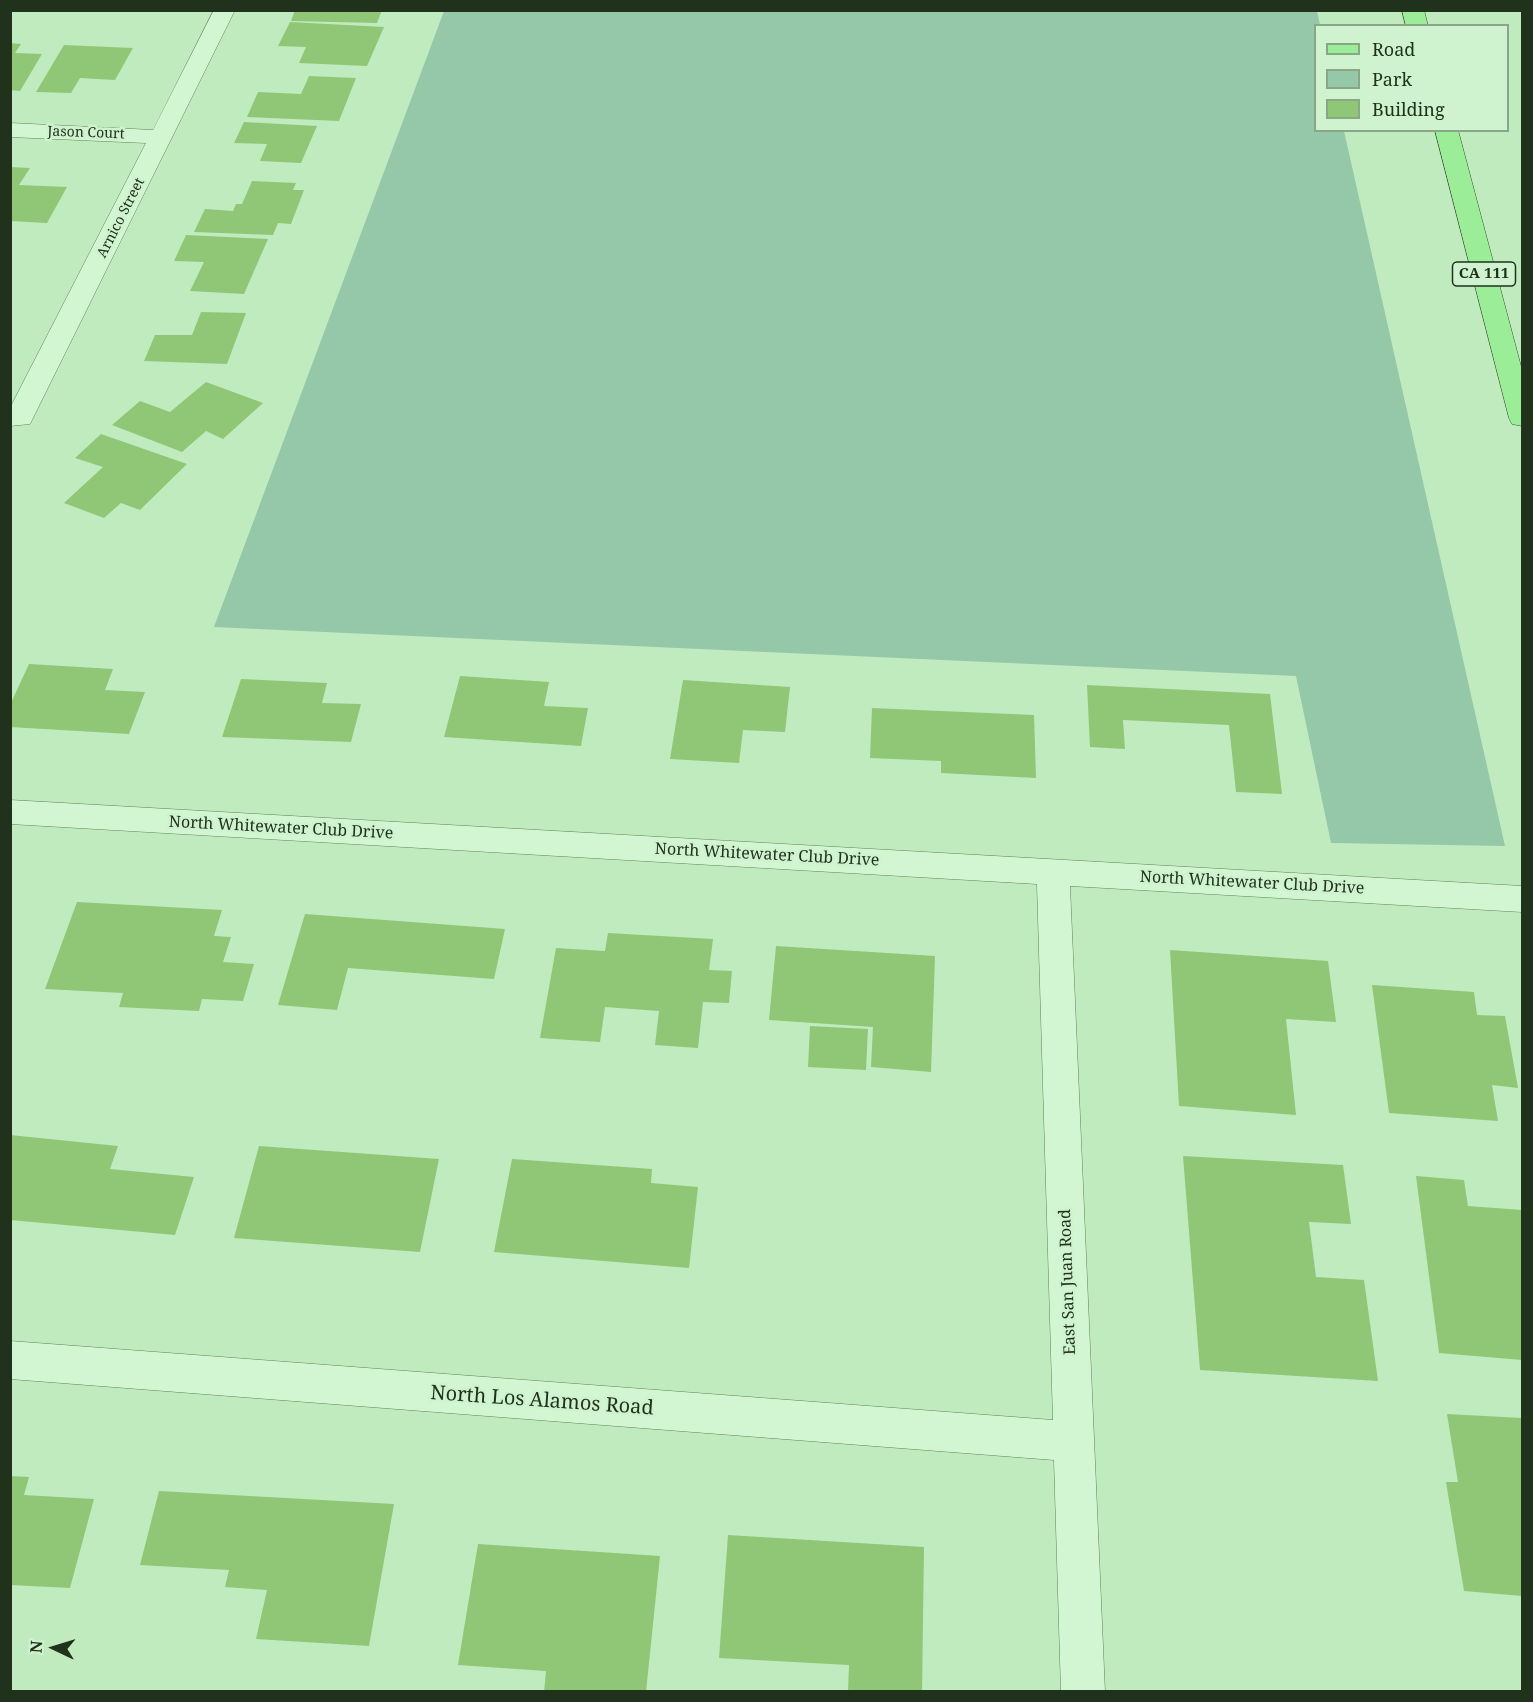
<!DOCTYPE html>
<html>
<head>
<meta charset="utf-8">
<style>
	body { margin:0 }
	#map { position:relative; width:1533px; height:1702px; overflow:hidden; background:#c0ebbf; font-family:"Noto Serif",serif }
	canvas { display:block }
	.frame { position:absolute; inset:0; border:12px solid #21321c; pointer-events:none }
	.legend { position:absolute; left:1314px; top:24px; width:195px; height:108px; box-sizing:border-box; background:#cef3ce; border:2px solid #89a687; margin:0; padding:8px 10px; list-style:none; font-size:18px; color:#21321c }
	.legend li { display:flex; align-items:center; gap:12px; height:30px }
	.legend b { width:30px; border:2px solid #89a687 }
	.north { position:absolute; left:24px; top:1618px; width:60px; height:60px; -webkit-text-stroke:4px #cef3ce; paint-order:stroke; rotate:274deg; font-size:16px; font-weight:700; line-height:24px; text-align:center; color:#21321c }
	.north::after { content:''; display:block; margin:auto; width:21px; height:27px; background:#21321c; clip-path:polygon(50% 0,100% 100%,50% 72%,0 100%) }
</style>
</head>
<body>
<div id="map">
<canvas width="1533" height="1702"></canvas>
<div class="frame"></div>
<ul class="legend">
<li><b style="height:8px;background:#9bed97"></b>Road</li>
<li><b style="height:16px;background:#94c8a8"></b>Park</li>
<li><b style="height:16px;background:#8fc776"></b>Building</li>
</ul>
<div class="north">N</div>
</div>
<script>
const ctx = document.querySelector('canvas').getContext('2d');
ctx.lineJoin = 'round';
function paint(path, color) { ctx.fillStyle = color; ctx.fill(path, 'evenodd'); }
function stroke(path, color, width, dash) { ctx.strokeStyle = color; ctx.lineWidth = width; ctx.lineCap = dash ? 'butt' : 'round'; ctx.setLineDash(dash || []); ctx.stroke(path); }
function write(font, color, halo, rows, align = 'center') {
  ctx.font = font + ' "Noto Serif",serif'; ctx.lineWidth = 5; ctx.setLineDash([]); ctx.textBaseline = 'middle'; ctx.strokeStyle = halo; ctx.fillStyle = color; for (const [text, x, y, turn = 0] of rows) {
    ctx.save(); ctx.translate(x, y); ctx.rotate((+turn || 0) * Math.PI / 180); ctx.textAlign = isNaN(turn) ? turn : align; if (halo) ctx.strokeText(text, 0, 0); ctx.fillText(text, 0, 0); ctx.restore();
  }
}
const green = new Path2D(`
	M444,11H1317L1320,25L1316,26V130L1344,131L1505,846L1331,843L1296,676L214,627Z`);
const building = new Path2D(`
	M295,10H382L377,23L291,21Z
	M290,22L384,27L367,66L299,63L306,47L278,46Z
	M10,43L21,44L15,53L42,54L20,91L10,90Z
	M64,45L133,48L115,80L80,78L71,93L36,92Z
	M309,76L356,78L339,121L247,117L258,92L301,94Z
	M244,122L317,126L301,163L260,161L267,144L234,143Z
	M10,167L30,168L19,185L67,187L47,223L10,221Z
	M252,181L296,183L293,190H304L291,224L278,223L273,235L194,232L205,209L233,211L236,204H242Z
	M186,235L268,239L244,294L190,291L204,262L174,261Z
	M201,312L246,313L227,364L144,361L155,335H192Z
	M206,382L263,403L223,439L206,431L182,452L112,425L140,401L170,412Z
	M101,434L187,464L140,510L121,503L104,518L64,503L103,467L75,458Z
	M29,664L113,669L105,690L145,692L129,734L10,727V705Z
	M460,676L549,682L544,706L588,708L581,746L444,737Z
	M241,679L327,683L322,703L361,704L351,742L222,737Z
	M683,680L790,687L785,732L743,730L739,763L670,759Z
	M1087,685L1270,694L1282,794L1236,792L1229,725L1123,720L1125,749L1090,747Z
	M872,708L1034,715L1036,778L941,773V761L870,758Z
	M77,902L222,910L214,936L231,937L223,962L254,964L243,1001L202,999L199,1011L119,1007L123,993L45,989Z
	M305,914L505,929L494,979L348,968L337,1010L278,1005Z
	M608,933L713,939L709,970L732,971L729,1003L703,1002L698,1048L655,1045L659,1011L605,1007L600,1042L540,1038L556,948L605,951Z
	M776,946L935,956L931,1072L871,1067L873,1027L769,1020Z
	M1170,950L1328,961L1336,1022L1286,1019L1296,1115L1179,1106Z
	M1372,985L1474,992L1477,1015L1505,1016L1518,1088L1492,1085L1498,1121L1389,1113Z
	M810,1026L868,1029L866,1070L808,1067Z
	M10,1135L118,1146L110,1169L194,1177L175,1235L10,1220Z
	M259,1146L439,1159L420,1252L234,1238Z
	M1183,1156L1343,1165L1351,1224L1309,1222L1316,1277L1364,1280L1378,1381L1200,1370Z
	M512,1159L652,1169L651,1183L698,1187L689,1268L494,1252Z
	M1416,1176L1464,1180L1468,1206L1522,1210V1360L1439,1353Z
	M1447,1414L1522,1418V1596L1464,1591L1446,1482H1458Z
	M10,1476L29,1477L24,1495L94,1499L70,1588L10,1585Z
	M159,1491L394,1504L369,1646L256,1639L267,1590L225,1587L229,1570L140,1565Z
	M728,1535L924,1547L922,1692H848L849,1665L719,1658Z
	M478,1544L660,1556L646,1692H544L546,1671L458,1665Z`);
const street = new Path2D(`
	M214,10H235L33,418L30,424L10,426V408L146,143L10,137V123L153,130Z
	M10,800L1522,886V912L1070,886L1105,1692H1061L1054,1460L10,1379V1341L1053,1420L1037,884L10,824Z`);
const primary = new Path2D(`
	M1402,10H1424L1428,26H1406Z
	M1435,130H1458L1522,370V426L1512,424L1509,418Z`);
const farStreetnames = [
	["Jason Court",86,133,2],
	["Arnico Street",121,218,-63]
];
const shields = [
	[1484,274,63]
];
const shieldNames = [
	["CA 111",1484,274]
];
const streetNames = [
	["North Whitewater Club Drive",281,828,3],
	["North Whitewater Club Drive",767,855,3],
	["North Whitewater Club Drive",1252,883,3],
	["East San Juan Road",1068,1282,-92]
];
const nearStreetnames = [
	["North Los Alamos Road",542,1401,4]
];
paint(green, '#94c8a8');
paint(building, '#8fc776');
stroke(street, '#608258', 1);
stroke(primary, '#36502d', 1);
paint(street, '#d2f6d1');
paint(primary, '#9bed97');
write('14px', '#21321c', '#cef3ce', farStreetnames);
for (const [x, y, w] of shields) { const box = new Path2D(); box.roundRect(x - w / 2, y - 12, w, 24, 4.5); ctx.fillStyle = '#cef3ce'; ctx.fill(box); stroke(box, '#21321c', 1.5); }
write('bold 15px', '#21321c', null, shieldNames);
write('16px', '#21321c', '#cef3ce', streetNames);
write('20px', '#21321c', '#cef3ce', nearStreetnames);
</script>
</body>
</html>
